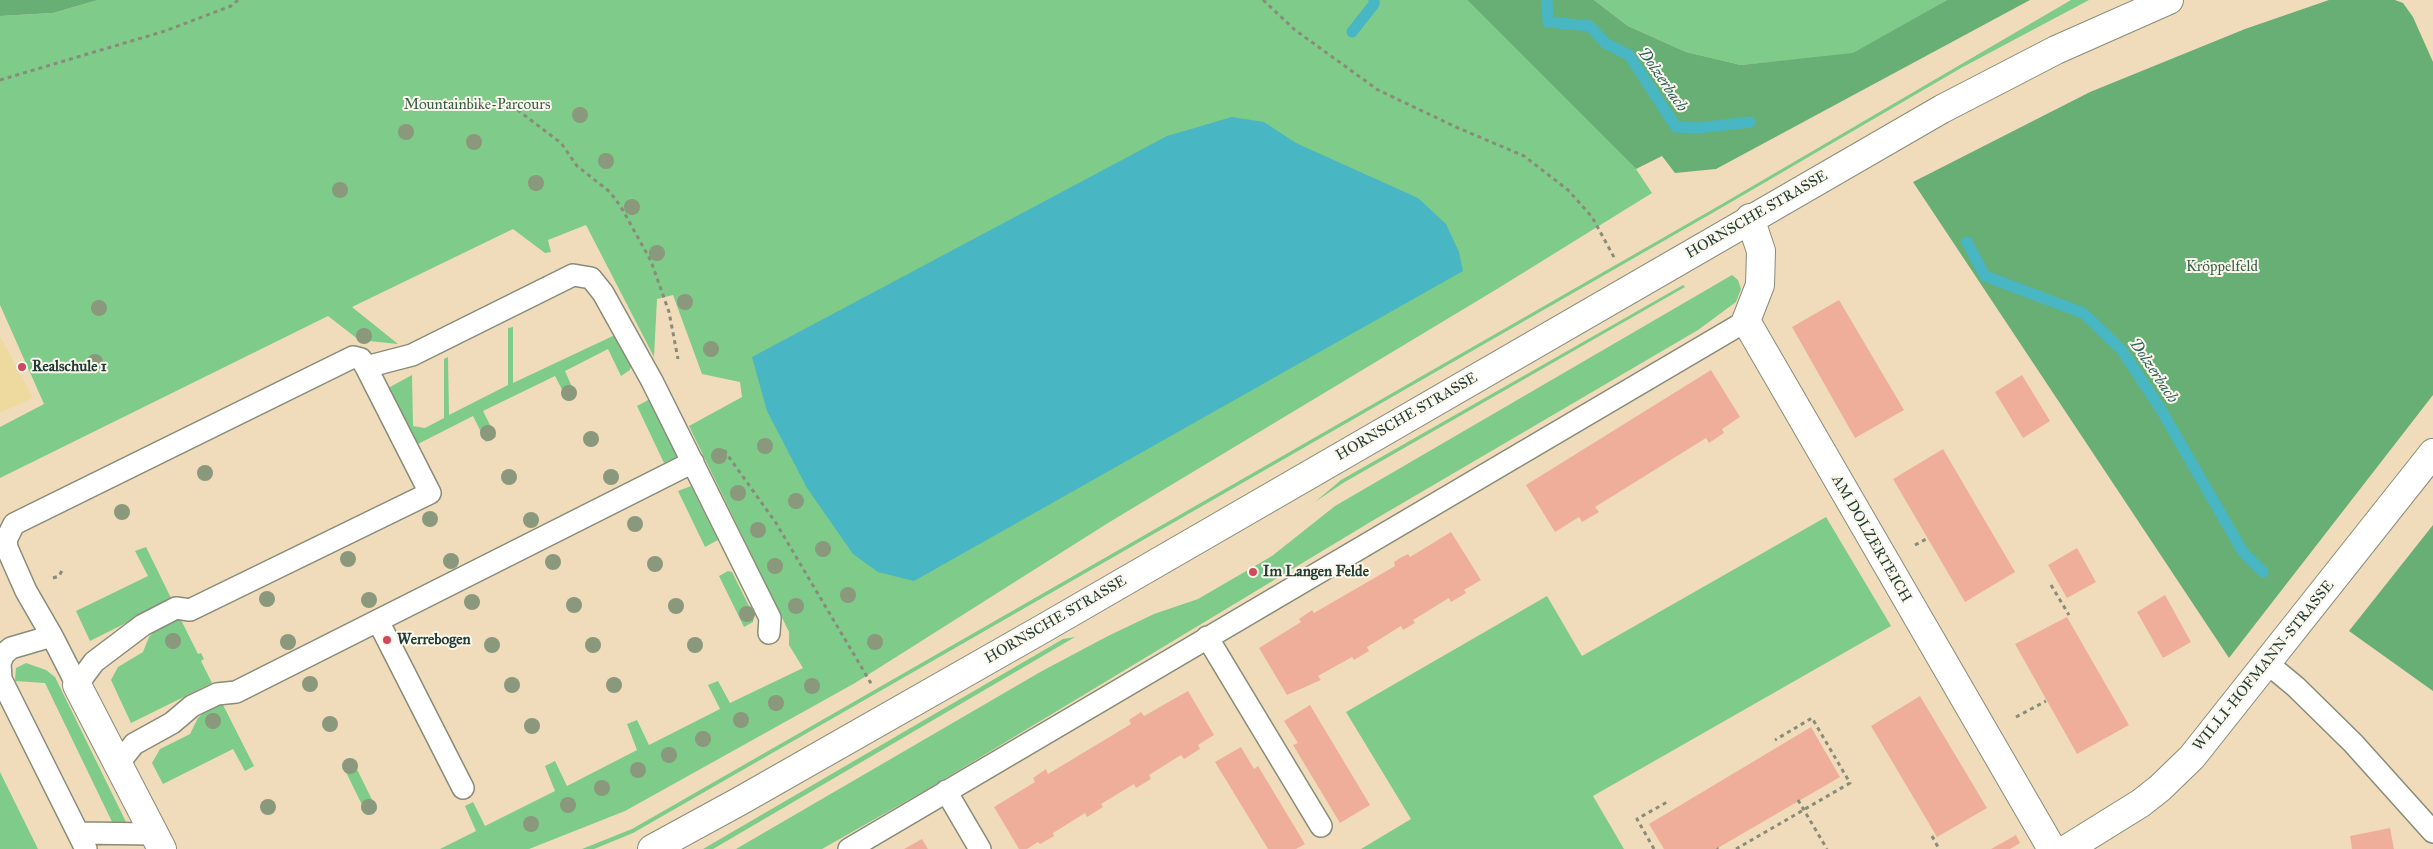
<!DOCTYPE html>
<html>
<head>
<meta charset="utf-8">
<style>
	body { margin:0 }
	canvas { display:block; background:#f0dcbb }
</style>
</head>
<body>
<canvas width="2433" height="849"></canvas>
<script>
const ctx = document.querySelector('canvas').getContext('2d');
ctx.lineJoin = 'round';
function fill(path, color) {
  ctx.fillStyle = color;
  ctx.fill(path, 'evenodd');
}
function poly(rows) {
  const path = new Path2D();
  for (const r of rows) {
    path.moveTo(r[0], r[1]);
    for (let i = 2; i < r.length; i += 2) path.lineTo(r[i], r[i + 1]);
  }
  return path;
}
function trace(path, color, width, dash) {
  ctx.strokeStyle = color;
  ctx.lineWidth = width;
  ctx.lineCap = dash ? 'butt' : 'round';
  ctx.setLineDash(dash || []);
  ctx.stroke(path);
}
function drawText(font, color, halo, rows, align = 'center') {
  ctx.font = font + ' "IM FELL Great Primer",serif';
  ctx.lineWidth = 4;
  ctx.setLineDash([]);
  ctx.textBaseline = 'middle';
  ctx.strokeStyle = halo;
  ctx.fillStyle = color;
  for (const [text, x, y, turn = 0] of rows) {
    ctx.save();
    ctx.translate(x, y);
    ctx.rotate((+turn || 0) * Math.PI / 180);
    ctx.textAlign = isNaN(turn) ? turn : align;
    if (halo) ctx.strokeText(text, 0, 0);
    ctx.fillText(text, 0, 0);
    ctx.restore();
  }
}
fill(poly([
	[98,0,1467,0,1636,169,1652,193,1497,289,1108,523,855,683,625,811,529,849,440,849,476,831,465,806,473,802,485,826,555,791,545,766,555,761,567,786,637,750,627,724,637,720,649,745,720,709,708,685,718,681,730,703,803,668,789,645,789,632,689,426,742,397,740,382,702,374,673,295,657,299,654,357,586,225,548,240,551,252,545,253,513,229,352,307,398,344,359,340,328,316,0,478,0,427,44,404,0,305,0,16,53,13],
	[1594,0,1947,0,1853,54,1741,65,1686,52,1628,26],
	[2071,0,2089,0,1961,68,1721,208,633,833,594,849,582,849,632,829,1722,204],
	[1732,275,1738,280,1741,289,1736,302,1698,330,1372,521,926,790,822,849,736,849,1042,671,1108,636,1154,614,1198,599,1272,556,1335,506],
	[1683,285,1685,287,1343,483,1315,502,1341,480],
	[513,327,513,383,615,335,631,366,630,370,621,376,608,349,565,371,576,396,568,401,555,376,483,411,496,437,486,442,473,416,416,445,388,390,390,387,412,375,413,426,425,428,444,418,444,359,448,357,449,415,508,385,508,328],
	[650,399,677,457,664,463,637,406],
	[691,486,718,540,705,547,678,491],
	[1826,517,1891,626,1593,796,1624,849,1361,849,1411,819,1346,712,1547,596,1582,656],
	[146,547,172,600,90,641,76,611,148,576,135,551],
	[728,571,732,572,754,616,753,622,744,627,719,576],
	[180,618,198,654,201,653,204,659,201,661,212,683,131,723,111,680,118,667,143,652,149,637,156,630],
	[1075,637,713,849,703,849,1063,639],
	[26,663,46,670,55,677,126,822,124,825,114,826,45,683,15,681,16,668],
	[221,701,254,766,245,771,233,749,163,784,152,763,160,749,190,734,198,718,206,710],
	[352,759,377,810,367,815,342,764],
	[0,772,38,849,0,849]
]), '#7fcb89');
fill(poly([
	[0,0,98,0,53,13,0,16],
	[1467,0,1594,0,1628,26,1686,52,1741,65,1853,53,1947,0,2030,0,1716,169,1675,173,1662,156,1636,169],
	[2329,0,2395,0,2403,3,2413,17,2433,62,2433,395,2229,658,1913,182,2090,92,2245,29],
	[2433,525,2433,691,2349,631]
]), '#67af75');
fill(poly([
	[0,336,33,398,0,413]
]), '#eeda9e');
fill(poly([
	[1232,117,1264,122,1296,143,1418,198,1446,224,1459,252,1463,271,914,581,878,572,853,554,807,488,767,411,752,357,1167,136]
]), '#49b6c4');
trace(poly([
	[1547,0,1548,22,1590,26,1605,43,1629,55,1676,127,1698,128,1750,122],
	[1352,32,1374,4,1374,0],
	[1967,242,1985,276,2083,313,2121,349,2160,408,2243,552,2263,572]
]), '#49b6c4', 11);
fill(poly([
	[1839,300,1904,410,1855,438,1792,327],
	[1711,370,1740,417,1722,429,1724,433,1709,443,1706,438,1595,507,1599,512,1582,522,1579,517,1555,532,1526,485],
	[2022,375,2050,421,2023,438,1995,392],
	[1943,449,2015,572,1965,602,1893,479],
	[1451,532,1481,580,1464,590,1466,593,1451,602,1449,598,1413,620,1415,623,1403,630,1401,626,1367,647,1369,651,1354,660,1352,657,1318,676,1321,680,1287,695,1259,648,1301,622,1299,619,1312,610,1314,613,1395,566,1394,562,1400,558,1408,554,1410,557],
	[2077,548,2096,582,2067,598,2048,565],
	[2165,595,2191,642,2163,658,2137,612],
	[2067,617,2129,725,2077,754,2015,644],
	[1188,691,1214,735,1198,745,1200,749,1184,759,1181,755,1149,775,1151,779,1136,788,1134,784,1101,804,1103,807,1087,817,1085,813,1053,833,1054,836,1040,844,1038,842,1027,849,1019,849,994,807,1035,782,1033,778,1046,769,1048,774,1131,724,1129,720,1141,712,1144,716],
	[1920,696,1987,808,1937,837,1871,726],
	[1310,705,1370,805,1340,823,1293,745,1298,743,1284,721],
	[1811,727,1840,777,1716,849,1664,849,1649,824],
	[1241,747,1254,769,1258,766,1305,844,1296,849,1268,849,1215,762],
	[2390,828,2394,849,2352,849,2350,836],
	[2016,835,2020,843,2010,849,1991,849],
	[922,839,928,849,904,849]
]), '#efae9a');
const lane = poly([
	[366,367,430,493,190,610,176,608,143,625,94,662,77,685,52,636,26,591,7,548,6,540,14,524,353,357,361,359,366,367,412,355,573,275,591,278,603,293,652,381,770,618,769,633],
	[378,621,463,788],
	[52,636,11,648,4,654,0,663,1,679,86,849],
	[1207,637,1321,826],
	[2267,663,2296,687,2353,743,2433,832],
	[118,764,134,744,172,723,192,706,217,694,236,692,693,462],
	[946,791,980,849],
	[78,833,155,834],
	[849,849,1746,321]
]);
const street = poly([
	[1750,218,1761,251,1760,285,1746,321,2052,849],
	[77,685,162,849],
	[2067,849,2141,803,2160,788,2192,757,2433,453]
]);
const secondary = poly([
	[652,849,740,801,1044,628,1942,109,2056,50,2169,0]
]);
trace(lane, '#888c78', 24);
trace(street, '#888c78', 30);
trace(secondary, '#888c78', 30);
trace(poly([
	[1263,0,1295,30,1378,90,1456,127,1524,156,1568,190,1592,217,1615,259],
	[0,80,165,31,231,6,238,0],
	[511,105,561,143,577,166,610,192,621,207,651,261,669,312,678,359],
	[724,450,776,523,872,685],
	[1915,545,1928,538],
	[53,578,59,576,63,569],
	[2051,585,2069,615],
	[2016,717,2046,701],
	[1798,800,1827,849],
	[1932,836,1939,849],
	[1717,848,1718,849],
	[1654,849,1637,819,1669,801],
	[1736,849,1850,783,1812,718,1775,740]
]), '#888c78', 3, [4, 4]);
trace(lane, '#fff', 21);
trace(street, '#fff', 28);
trace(secondary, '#fff', 28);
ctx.fillStyle = '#8a987c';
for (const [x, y] of [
	[580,115],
	[406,132],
	[474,142],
	[606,161],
	[536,183],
	[340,190],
	[632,207],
	[657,253],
	[685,302],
	[99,308],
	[364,336],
	[711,349],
	[95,362],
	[569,393],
	[488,433],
	[591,439],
	[765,446],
	[719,456],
	[205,473],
	[509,477],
	[611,477],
	[738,493],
	[796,501],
	[122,512],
	[430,519],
	[531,520],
	[635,524],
	[758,530],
	[823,549],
	[348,559],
	[451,561],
	[553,562],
	[655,564],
	[775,566],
	[848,595],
	[267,599],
	[369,600],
	[472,602],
	[574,605],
	[676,606],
	[796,606],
	[747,614],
	[173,641],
	[288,642],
	[875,642],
	[492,645],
	[593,645],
	[695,645],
	[310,684],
	[512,685],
	[614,685],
	[812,686],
	[776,703],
	[741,720],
	[213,721],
	[330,724],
	[532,726],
	[703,739],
	[669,755],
	[350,766],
	[638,770],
	[602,788],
	[568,805],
	[268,807],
	[369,807],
	[531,824]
]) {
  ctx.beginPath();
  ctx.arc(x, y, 8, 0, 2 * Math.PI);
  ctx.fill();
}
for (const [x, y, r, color] of [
	[22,367,5,"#d1495b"],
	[1253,572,5,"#d1495b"],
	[387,640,5,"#d1495b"]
]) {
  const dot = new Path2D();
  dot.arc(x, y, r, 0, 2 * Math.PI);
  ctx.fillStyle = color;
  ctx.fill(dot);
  trace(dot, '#fbf7ec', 2);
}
drawText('15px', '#376049', '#fbf7ec', [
	["Mountainbike-Parcours",477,105],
	["Kröppelfeld",2222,267]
]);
drawText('15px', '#1f3d34', '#fbf7ec', [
	["HORNSCHE STRASSE",1757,215,-30],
	["HORNSCHE STRASSE",1407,417,-30],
	["AM DOLZERTEICH",1871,539,60],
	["HORNSCHE STRASSE",1056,620,-30],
	["WILLI-HOFMANN-STRASSE",2264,666,-51]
]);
drawText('bold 15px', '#1f3d34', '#fbf7ec', [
	["Realschule 1",32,367],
	["Im Langen Felde",1263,572],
	["Werrebogen",397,640]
], 'left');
drawText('italic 16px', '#2c615f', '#fbf7ec', [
	["Dolzerbach",1662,80,55],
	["Dolzerbach",2153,371,56]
]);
</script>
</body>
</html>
